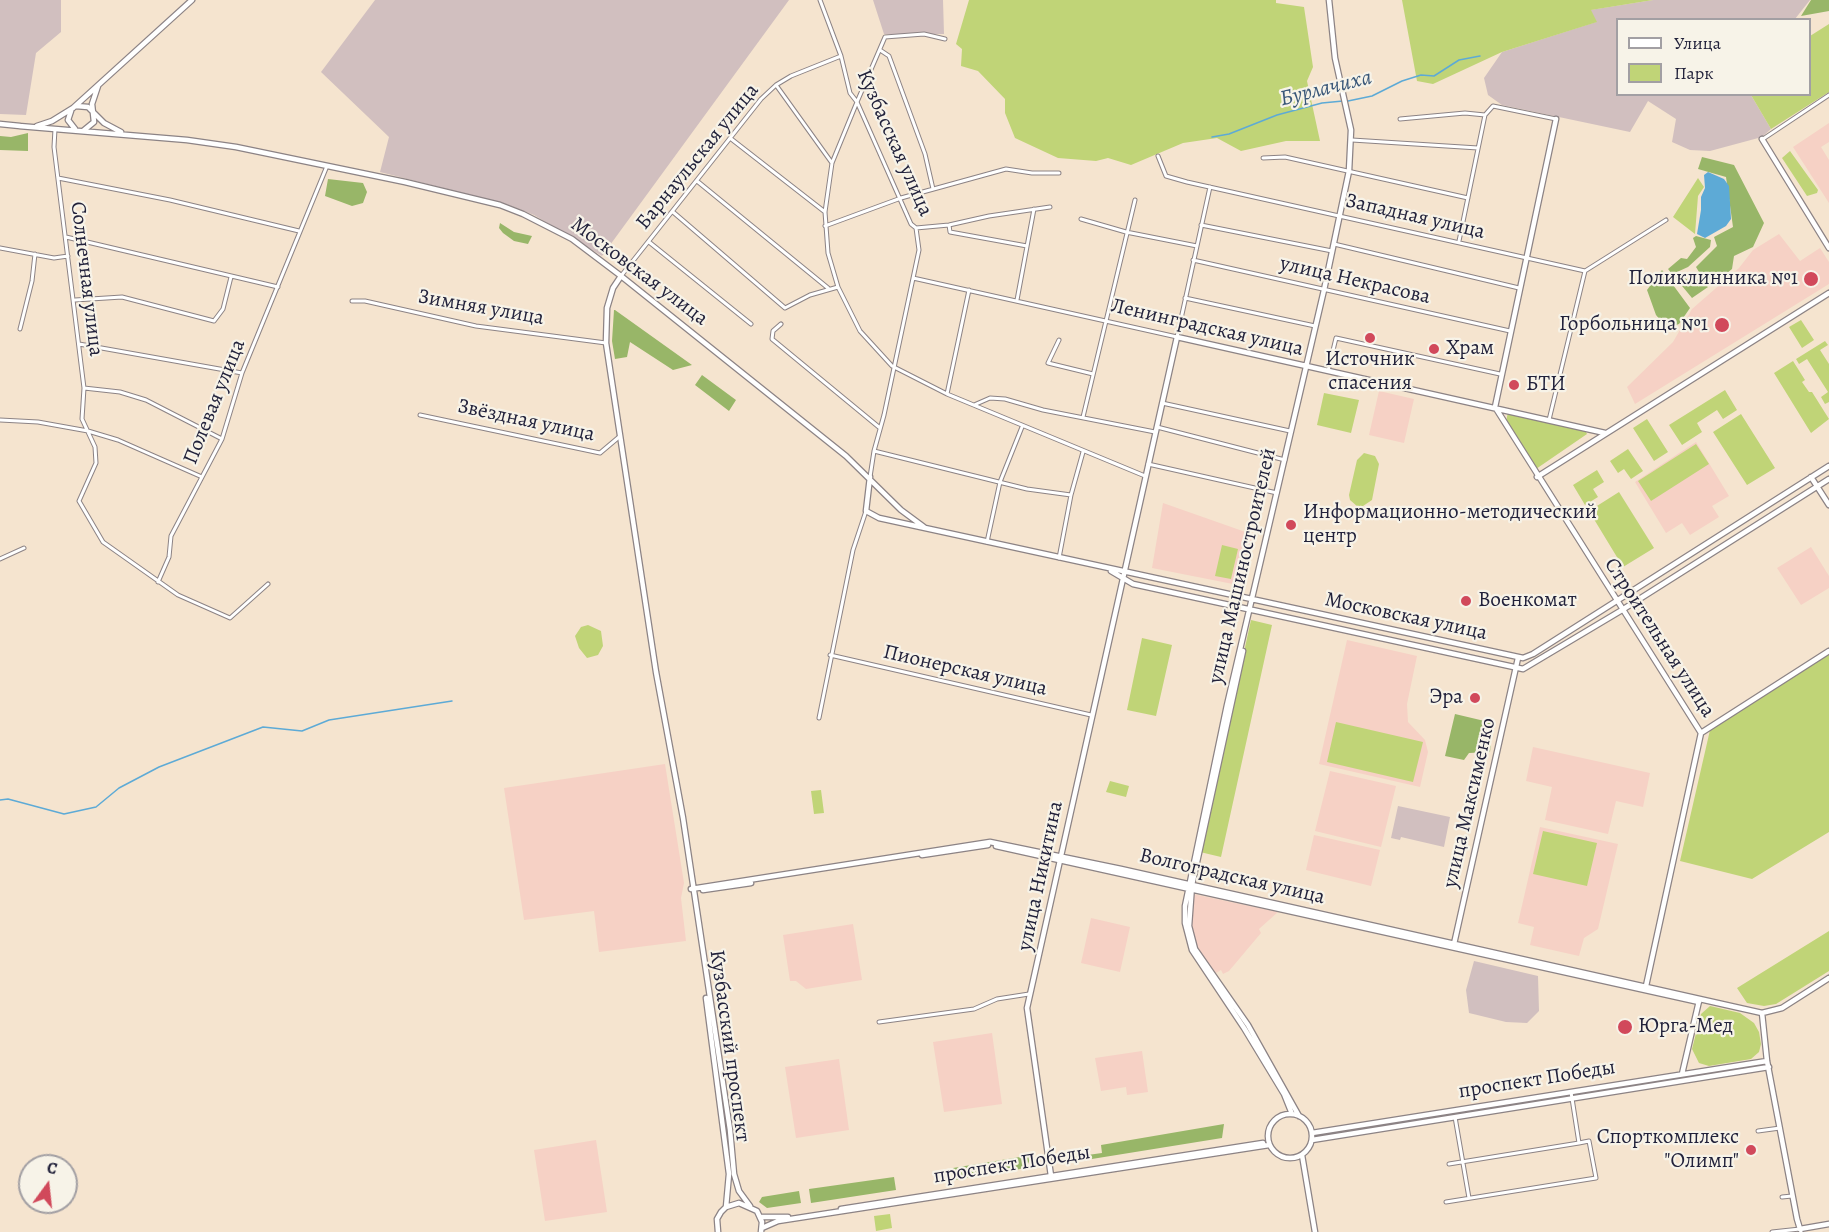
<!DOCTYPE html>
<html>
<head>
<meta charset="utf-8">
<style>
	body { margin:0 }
	#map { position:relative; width:1829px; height:1232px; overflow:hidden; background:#f5e4cf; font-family:Alegreya,serif }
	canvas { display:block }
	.legend { position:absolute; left:1616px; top:18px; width:195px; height:78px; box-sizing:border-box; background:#f7f3e8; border:2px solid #a29fa3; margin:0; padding:8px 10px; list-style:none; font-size:18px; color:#22223b }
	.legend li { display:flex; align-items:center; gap:12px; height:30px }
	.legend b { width:30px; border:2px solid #a29fa3 }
	.north { position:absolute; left:18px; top:1154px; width:60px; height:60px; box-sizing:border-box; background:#f7f3e8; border:2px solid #a29fa3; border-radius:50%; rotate:15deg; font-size:16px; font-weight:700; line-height:24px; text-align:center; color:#22223b }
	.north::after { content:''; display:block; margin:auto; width:21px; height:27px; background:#d1495b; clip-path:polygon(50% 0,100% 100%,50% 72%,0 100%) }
</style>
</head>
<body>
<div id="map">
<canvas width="1829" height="1232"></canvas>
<ul class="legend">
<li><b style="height:8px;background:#fff"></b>Улица</li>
<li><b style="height:16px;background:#c0d477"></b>Парк</li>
</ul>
<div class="north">С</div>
</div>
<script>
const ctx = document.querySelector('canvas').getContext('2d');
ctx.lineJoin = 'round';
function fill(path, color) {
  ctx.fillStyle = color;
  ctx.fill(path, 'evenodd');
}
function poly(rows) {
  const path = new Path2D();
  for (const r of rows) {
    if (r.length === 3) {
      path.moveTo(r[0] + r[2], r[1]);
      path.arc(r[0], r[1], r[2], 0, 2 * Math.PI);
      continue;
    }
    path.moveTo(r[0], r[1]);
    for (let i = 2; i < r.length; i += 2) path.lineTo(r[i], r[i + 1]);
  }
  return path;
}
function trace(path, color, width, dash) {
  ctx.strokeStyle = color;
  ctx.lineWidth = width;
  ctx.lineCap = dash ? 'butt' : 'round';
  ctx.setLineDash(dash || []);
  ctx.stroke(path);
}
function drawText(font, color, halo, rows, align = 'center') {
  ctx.font = font + ' Alegreya,serif';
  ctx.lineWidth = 4.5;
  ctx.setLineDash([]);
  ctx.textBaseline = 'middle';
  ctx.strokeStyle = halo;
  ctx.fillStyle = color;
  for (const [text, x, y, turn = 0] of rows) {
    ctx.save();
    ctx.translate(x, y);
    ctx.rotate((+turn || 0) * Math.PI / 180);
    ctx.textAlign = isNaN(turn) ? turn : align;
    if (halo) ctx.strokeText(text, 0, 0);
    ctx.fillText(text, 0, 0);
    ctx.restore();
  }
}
fill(poly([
	[1829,123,1829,142,1821,147,1829,160,1829,203,1793,147],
	[1779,234,1800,261,1820,248,1829,262,1829,284,1635,404,1627,387,1673,342,1692,309,1739,268,1753,250],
	[1379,391,1414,399,1404,443,1369,435],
	[1696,442,1729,496,1712,506,1719,517,1690,535,1682,523,1666,533,1635,482],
	[1163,503,1254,535,1243,586,1152,568],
	[1811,547,1829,576,1829,588,1801,605,1777,568],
	[1347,640,1417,656,1407,704,1408,722,1425,740,1428,752,1420,787,1319,764],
	[1533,747,1650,773,1643,807,1616,801,1608,834,1545,820,1552,787,1526,781],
	[665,764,684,883,681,898,686,941,599,952,594,911,524,920,504,788],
	[1330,771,1396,786,1381,847,1315,831],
	[1540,827,1618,844,1598,929,1584,938,1579,956,1530,945,1534,927,1518,923],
	[1314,835,1380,850,1371,886,1306,870],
	[1193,894,1278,912,1259,929,1261,933,1229,971,1223,974,1221,970,1216,973,1201,956,1193,939,1190,923],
	[1091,918,1130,927,1120,972,1081,963],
	[853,924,862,980,806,989,796,981,790,981,783,935],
	[992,1033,1002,1104,944,1112,933,1042],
	[1142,1051,1148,1092,1127,1095,1126,1087,1101,1091,1095,1058],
	[839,1059,849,1130,796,1138,785,1067],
	[596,1140,607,1212,545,1221,534,1150]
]), '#f6d1c5');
fill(poly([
	[0,0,61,0,61,32,36,53,26,115,0,114],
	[375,0,789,0,602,256,534,215,506,204,380,172,389,137,321,72],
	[873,0,943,0,944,34,884,34],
	[1653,0,1810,0,1795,19,1618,20,1618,94,1751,95,1771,129,1762,137,1710,151,1690,150,1672,142,1676,119,1648,101,1630,132,1502,105,1488,95,1484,78,1502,52,1596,22,1590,10],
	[1398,806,1450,817,1444,847,1401,837,1400,840,1391,838],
	[1474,961,1538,976,1539,1011,1527,1023,1506,1022,1469,1013,1466,990]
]), '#d1bfbf');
fill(poly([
	[969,0,1276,0,1276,3,1304,7,1313,67,1307,81,1320,141,1286,141,1241,151,1217,138,1183,143,1131,165,1108,158,1096,161,1058,158,1015,138,1005,113,1005,99,978,71,961,66,962,49,956,44],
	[1402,0,1653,0,1591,10,1597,22,1502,52,1433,84,1417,81],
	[1829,24,1829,92,1771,129,1751,95,1810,94,1810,36],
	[1790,151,1818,190,1817,193,1807,196,1782,158],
	[1698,178,1704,187,1698,196,1695,234,1673,217],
	[1801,320,1814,340,1802,348,1789,327],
	[1825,341,1828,345,1820,350,1829,364,1829,402,1825,404,1821,397,1828,392,1807,359,1799,364,1796,359],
	[1793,361,1805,380,1802,382,1809,392,1812,392,1829,419,1811,433,1774,373],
	[1725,390,1737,410,1723,419,1717,410,1697,423,1702,432,1682,445,1669,425],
	[1324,393,1359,400,1351,433,1317,425],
	[1508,412,1585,430,1587,434,1536,469,1506,422],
	[1741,414,1775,468,1747,485,1713,432],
	[1647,419,1668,452,1654,461,1633,428],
	[1696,444,1709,464,1651,501,1638,481],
	[1628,449,1643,471,1631,479,1624,469,1618,473,1610,461],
	[1364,453,1375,456,1379,464,1372,500,1363,506,1358,507,1350,500,1349,495,1357,460],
	[1597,470,1604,482,1593,489,1598,497,1585,505,1573,485],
	[1619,492,1654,548,1623,567,1589,511],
	[1222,545,1238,549,1231,579,1215,576],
	[1251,620,1272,625,1221,857,1200,852],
	[588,625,601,631,603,646,598,655,587,658,579,648,575,636,581,627],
	[1142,638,1172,645,1156,716,1127,710],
	[1829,654,1829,832,1752,879,1680,861,1710,730],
	[1336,722,1423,742,1413,782,1327,762],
	[1110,781,1129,786,1126,797,1106,792],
	[821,790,824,813,814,814,811,791],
	[1543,831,1597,843,1587,886,1533,874],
	[1829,931,1829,971,1776,1004,1764,1006,1747,1003,1737,988],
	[1710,1006,1740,1013,1754,1023,1759,1032,1761,1044,1759,1052,1751,1059,1709,1066,1699,1063,1692,1049,1701,1014],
	[890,1214,892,1228,876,1231,874,1216]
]), '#c0d477');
fill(poly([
	[1811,0,1829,0,1829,11,1801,16],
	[28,133,28,151,0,150,0,136,11,137],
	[1702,157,1734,165,1764,223,1753,247,1734,256,1732,269,1716,282,1702,277,1696,267,1717,246,1714,237,1733,227,1726,177,1698,169],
	[328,179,363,183,367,192,363,203,352,206,325,196],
	[500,223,514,232,532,236,528,244,514,241,503,233,499,228],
	[1696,236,1711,240,1710,247,1688,267,1677,272,1689,281,1699,279,1708,287,1692,298,1668,269,1681,258,1687,259,1696,247,1693,238],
	[1662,270,1690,308,1679,324,1667,328,1656,315,1647,290],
	[614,310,615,310,692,365,673,370,630,342,627,357,615,359,612,341],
	[702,375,736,400,729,411,695,385],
	[1455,714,1493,723,1490,752,1469,753,1464,760,1445,756],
	[1224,1124,1222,1138,1067,1163,1066,1158,1102,1153,1101,1145],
	[1032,1155,1026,1168,955,1180,953,1168],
	[894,1177,896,1190,811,1203,809,1189],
	[799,1191,801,1203,767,1208,759,1202,762,1197]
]), '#98b668');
fill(poly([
	[1708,172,1724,179,1729,186,1731,219,1726,226,1705,238,1697,234,1701,210,1701,197,1705,188,1704,175]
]), '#5daad6');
trace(poly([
	[1348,101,1372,96,1402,81,1421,75,1434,76,1459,60,1480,56],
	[1212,137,1229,134,1277,115,1322,103,1343,101],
	[0,800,8,799,64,814,96,807,119,788,159,767,263,727,302,731,329,720,452,701]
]), '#5daad6', 1.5);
const street = poly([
	[820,0,841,56,850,93,857,102,911,224,916,228,919,250,884,415,874,451,870,477],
	[945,39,924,34,885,37,857,102,832,163,825,212,828,253,838,287,860,331,892,366,947,394,1145,476],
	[880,50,889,56,925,154,933,189],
	[776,85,832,163],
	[1400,119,1465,113,1485,115],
	[55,129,54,147,84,388,82,419,95,447,96,463,79,501,103,542,178,595,230,618,268,584],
	[730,138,825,212],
	[1763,139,1829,95],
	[1352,140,1478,148],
	[1158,156,1166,176,1187,182,1585,271,1666,220],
	[1263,158,1285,157,1468,198],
	[58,178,170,200,299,231],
	[697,181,828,288],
	[673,212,785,308,810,295,838,287],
	[1081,219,1126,232,1197,246],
	[949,225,950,232,1027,246],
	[1201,225,1332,251],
	[825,226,901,198,1006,169,1032,173,1059,173],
	[916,228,949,225,989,216,1050,207],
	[66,237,278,287],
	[1459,241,1485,115,1493,106,1556,119],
	[649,242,751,324],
	[1334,244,1519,288],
	[0,248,54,258,68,256],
	[1193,260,1510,331],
	[621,276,761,99,776,85,791,76,841,56],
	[913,278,1177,337,1210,187],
	[1185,298,1315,326],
	[75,300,122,297,214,321,223,309,231,277],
	[1017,300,1034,209],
	[352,301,365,301,476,326,606,343],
	[781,324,773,331,772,339,880,428],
	[20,329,32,281,35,254],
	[1059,340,1048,363,1093,374],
	[79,344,242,373],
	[1328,371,1336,338,1500,374],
	[84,388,120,392,146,400,222,439],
	[947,394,969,290],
	[1162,403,1290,431],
	[974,405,990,398,1005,399,1043,410,1155,432],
	[420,415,600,453,619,437],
	[1083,417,1135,200],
	[0,420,38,422,88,431,118,440,202,477],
	[1549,420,1585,271],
	[1157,427,1285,460],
	[874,451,1027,489,1071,495],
	[1148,464,1277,493],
	[987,542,1000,482,1022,427],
	[1059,558,1071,495,1083,452],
	[0,559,24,548],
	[158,582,169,557,171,536,222,439,242,373,327,166],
	[830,655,1091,715],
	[819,718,853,550,866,511],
	[879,1022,974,1009,997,999,1029,994],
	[1455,1117,1469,1198],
	[1758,1131,1780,1128],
	[1449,1164,1579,1143],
	[1782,1197,1792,1196],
	[1446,1202,1596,1178,1589,1141,1579,1143,1571,1092],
	[1772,1232,1800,1229,1801,1232]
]);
const secondary = poly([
	[76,106,88,107,104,123,121,132],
	[71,111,68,120,75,129],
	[1556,119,1495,407,1701,733,1646,986],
	[0,124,20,126],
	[19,126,187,140,236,147,405,182,500,205,523,214,572,239,621,276,846,456,901,510,924,527],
	[37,126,52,121,73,108,192,0],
	[83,131,94,122,92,104,98,86],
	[1762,139,1829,248],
	[621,276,613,288,607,308,606,343,656,672,683,818,730,1130,734,1174,739,1191,750,1206],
	[870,477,866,511,879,518,1523,658,1533,654,1829,466],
	[1537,477,1829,293],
	[1811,477,1829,505],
	[1111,571,1133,584,1523,669,1622,610,1829,479],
	[1243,651,1192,885,1189,926,1195,949,1248,1025,1299,1116],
	[1701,733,1829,651],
	[996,846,1699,1002],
	[922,855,988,845],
	[691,889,990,842,1121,869,1762,1013,1782,1008,1829,978],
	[703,890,751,883],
	[1454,944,1518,658],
	[706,998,729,1174,726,1207],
	[1762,1013,1767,1061,1797,1219,1800,1229,1829,1224],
	[1682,1074,1699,1001],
	[1290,1136,22],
	[1292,1114,1284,1094,1244,1028,1192,950,1185,923,1185,906,1227,705,1324,290,1349,171,1351,130,1335,58,1329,0],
	[1312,1133,1767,1061],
	[1312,1140,1769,1067],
	[1302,1155,1315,1232],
	[1051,1176,1027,1008,1177,337,1605,433],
	[841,1209,1263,1143],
	[761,1217,788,1217],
	[762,1228,778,1221,1269,1145],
	[718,1232,717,1219,721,1212,726,1207,739,1203,757,1211,762,1222,761,1232]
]);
trace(street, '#8c8385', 5);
trace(secondary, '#8c8385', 7);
trace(street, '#fff', 3);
trace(secondary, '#fff', 4.5);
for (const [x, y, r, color] of [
	[1811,279,8,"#d1495b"],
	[1722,325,8,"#d1495b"],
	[1370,338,6,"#d1495b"],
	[1434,349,6,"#d1495b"],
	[1514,385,6,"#d1495b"],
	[1291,525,6,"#d1495b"],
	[1466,601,6,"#d1495b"],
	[1475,698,6,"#d1495b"],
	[1625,1027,8,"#d1495b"],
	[1751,1150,6,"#d1495b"]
]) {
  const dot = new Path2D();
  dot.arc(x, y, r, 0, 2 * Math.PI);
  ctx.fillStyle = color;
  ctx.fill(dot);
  trace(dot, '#f7f3e8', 2);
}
drawText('21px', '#22223b', '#f7f3e8', [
	["Кузбасская улица",894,143,66],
	["Барнаульская улица",698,157,-51],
	["Западная улица",1415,217,13],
	["Московская улица",639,272,37],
	["Солнечная улица",86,279,83],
	["улица Некрасова",1355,281,13],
	["Зимняя улица",481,308,10],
	["Ленинградская улица",1207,328,13],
	["Полевая улица",215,402,-68],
	["Звёздная улица",526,421,12],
	["улица Машиностроителей",1243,566,-77],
	["Московская улица",1406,617,12],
	["Строительная улица",1659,638,57],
	["Пионерская улица",965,671,13],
	["улица Максименко",1470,803,-77],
	["улица Никитина",1041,876,-78],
	["Волгоградская улица",1232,877,13],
	["Кузбасский проспект",729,1046,82],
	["проспект Победы",1537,1080,-9],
	["проспект Победы",1012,1165,-9]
]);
drawText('21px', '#22223b', '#f7f3e8', [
	["Поликлинника №1",1798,279,"right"],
	["Горбольница №1",1708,325,"right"],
	["Храм",1446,349],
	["Источник",1370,360,"center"],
	["спасения",1370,384,"center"],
	["БТИ",1526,385],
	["Информационно-методический",1303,513],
	["центр",1303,537],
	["Военкомат",1478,601],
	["Эра",1463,698,"right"],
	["Юрга-Мед",1638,1027],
	["Спорткомплекс",1739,1138,"right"],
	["\"Олимп\"",1739,1162,"right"]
], 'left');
drawText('italic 22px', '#3a5879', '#f7f3e8', [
	["Бурлачиха",1326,89,-14]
]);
</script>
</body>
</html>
